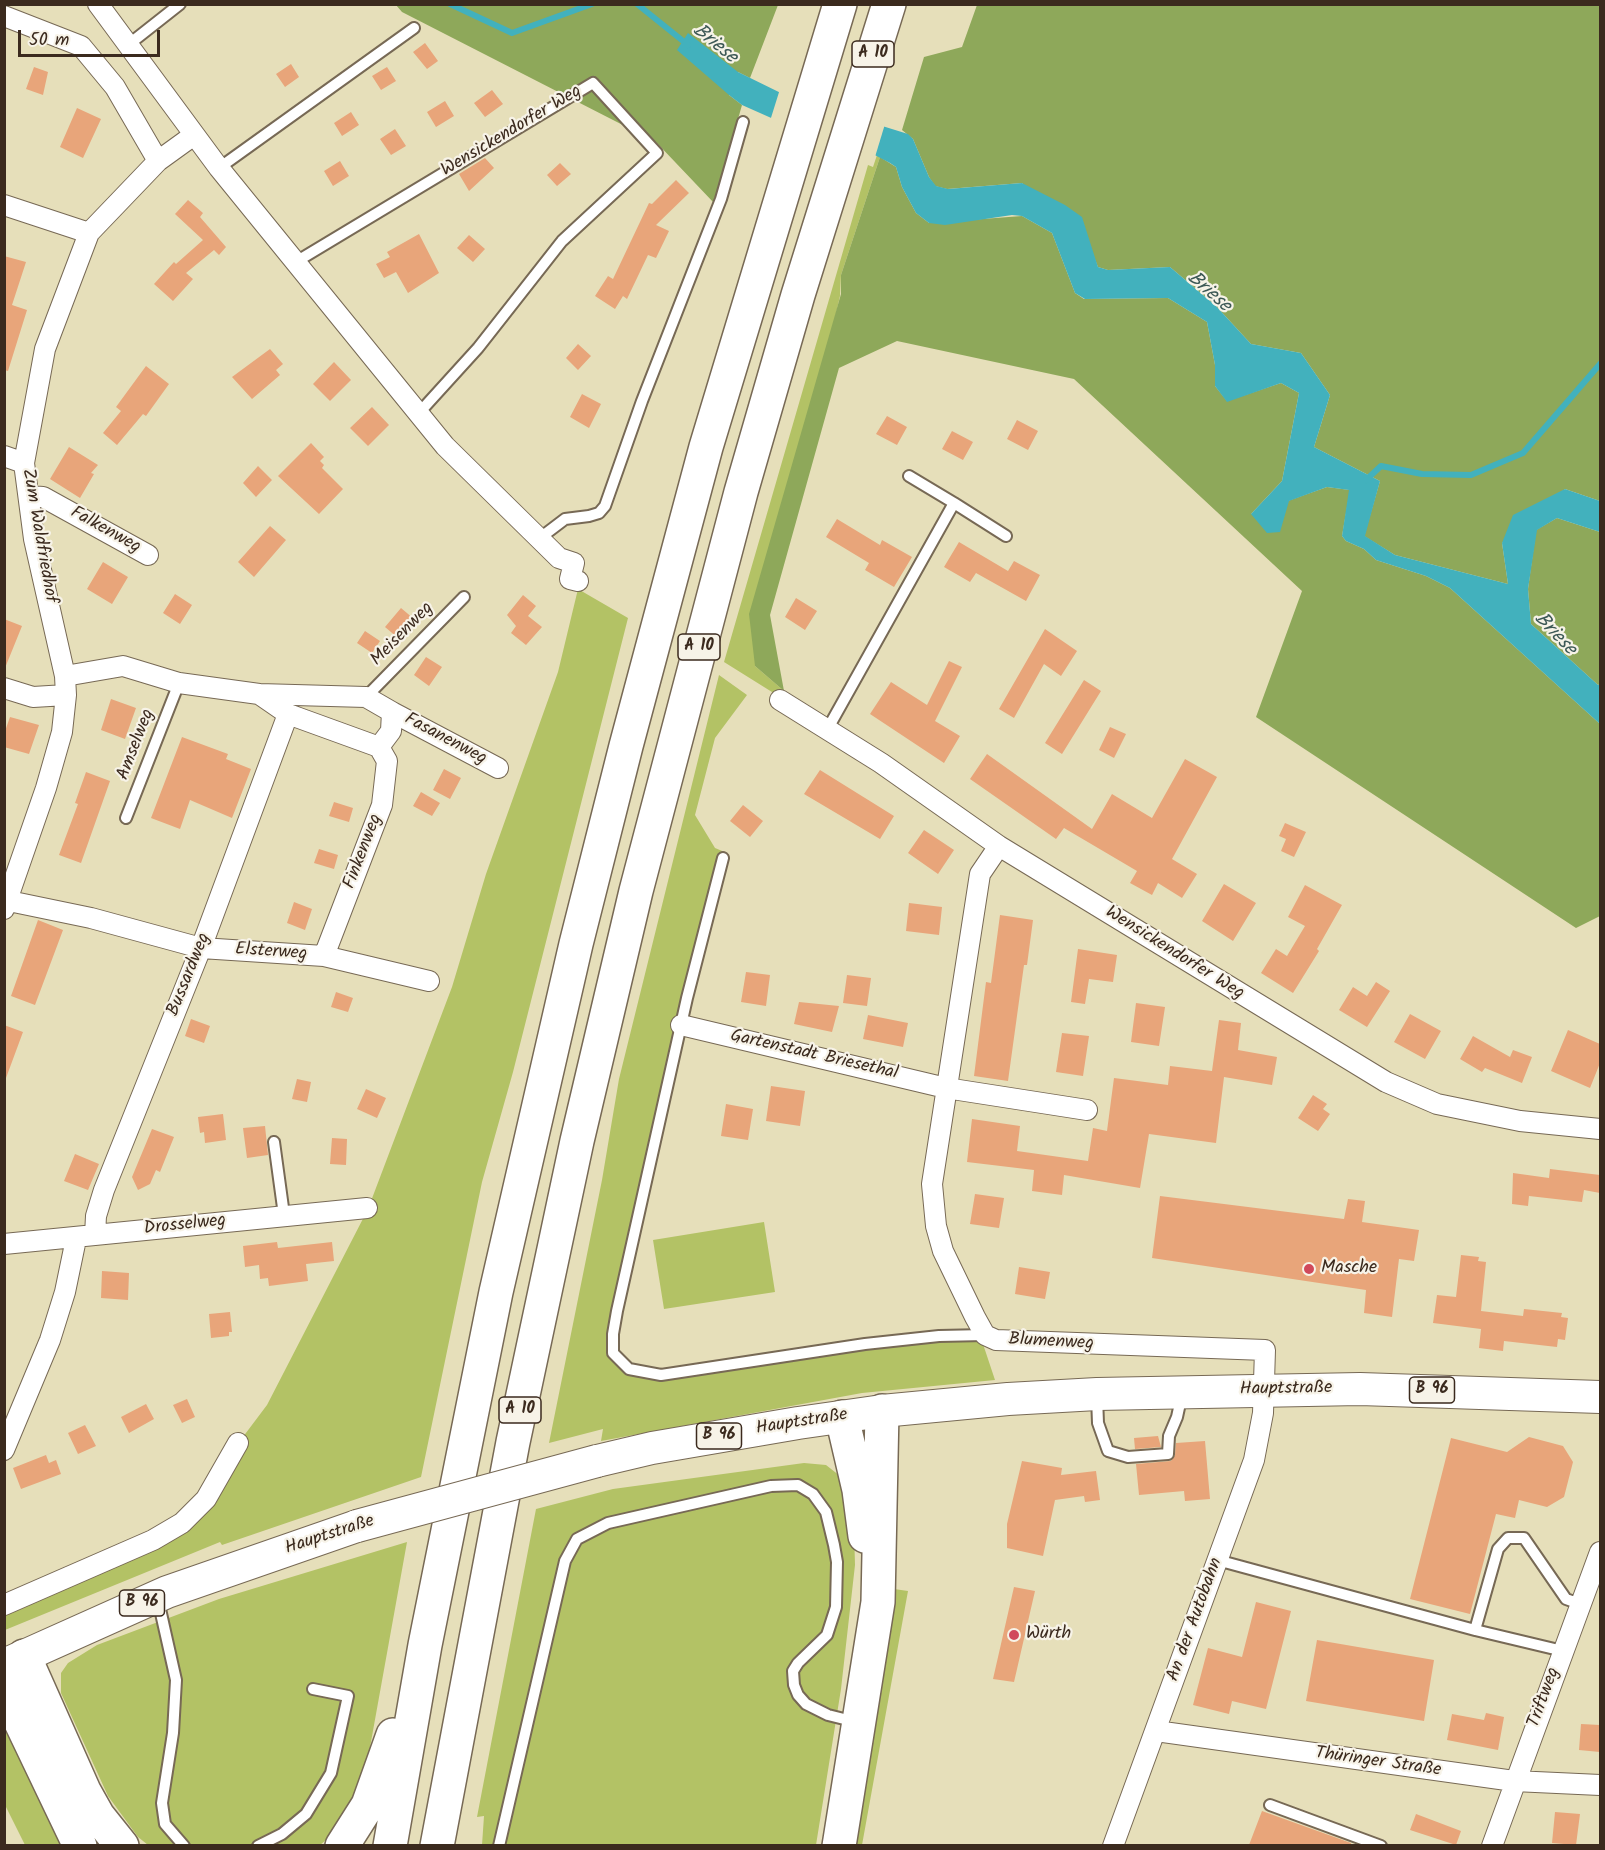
<!DOCTYPE html>
<html>
<head>
<meta charset="utf-8">
<style>
	body { margin:0 }
	#map { position:relative; width:1605px; height:1850px; overflow:hidden; background:#e6dfba; font-family:Kalam,sans-serif }
	canvas { display:block }
	.frame { position:absolute; inset:0; border:6px solid #3b2a1e; pointer-events:none }
	.scale { position:absolute; left:18px; top:30px; width:142px; height:27px; box-sizing:border-box; border:3px solid #3b2a1e; border-top:0; padding-left:8px; font-size:18px; line-height:21px; white-space:nowrap; color:#3b2a1e; -webkit-text-stroke:4px #f7f3e8; paint-order:stroke }
</style>
</head>
<body>
<div id="map">
<canvas width="1605" height="1850"></canvas>
<div class="frame"></div>
<div class="scale">50 m</div>
</div>
<script>
const ctx = document.querySelector('canvas').getContext('2d');
ctx.lineJoin = 'round';
function fill(path, color) {
  ctx.fillStyle = color;
  ctx.fill(path, 'evenodd');
}
function poly(rows) {
  const path = new Path2D();
  for (const r of rows) {
    path.moveTo(r[0], r[1]);
    for (let i = 2; i < r.length; i += 2) path.lineTo(r[i], r[i + 1]);
  }
  return path;
}
function trace(path, color, width, dash) {
  ctx.strokeStyle = color;
  ctx.lineWidth = width;
  ctx.lineCap = dash ? 'butt' : 'round';
  ctx.setLineDash(dash || []);
  ctx.stroke(path);
}
function drawText(font, color, halo, rows, align = 'center') {
  ctx.font = font + ' Kalam,sans-serif';
  ctx.lineWidth = 4.5;
  ctx.setLineDash([]);
  ctx.textBaseline = 'middle';
  ctx.strokeStyle = halo;
  ctx.fillStyle = color;
  for (const [text, x, y, turn = 0] of rows) {
    ctx.save();
    ctx.translate(x, y);
    ctx.rotate((+turn || 0) * Math.PI / 180);
    ctx.textAlign = isNaN(turn) ? turn : align;
    if (halo) ctx.strokeText(text, 0, 0);
    ctx.fillText(text, 0, 0);
    ctx.restore();
  }
}
fill(poly([
	[877,155,880,157,841,275,840,296,755,666,784,691,780,697,724,662,868,165,873,167],
	[578,589,628,618,513,1072,482,1182,421,1477,222,1545,220,1542,5,1630,5,1608,170,1534,267,1405,368,1209,452,987,486,874,558,672],
	[719,675,747,695,715,738,695,815,715,848,727,853,689,996,616,1342,617,1350,631,1365,657,1370,979,1332,995,1380,862,1393,601,1441,603,1429,549,1443,602,1180,619,1079],
	[764,1222,775,1292,664,1309,653,1240],
	[804,1463,826,1465,840,1476,854,1529,855,1565,841,1689,816,1845,482,1845,484,1816,477,1817,536,1509,613,1489],
	[407,1542,367,1764,359,1791,332,1835,320,1845,148,1845,138,1837,108,1796,61,1693,61,1673,68,1663,97,1645,219,1599],
	[894,1589,908,1591,862,1845,847,1846],
	[4,1729,9,1735,66,1845,25,1845,5,1805]
]), '#b3c265');
fill(poly([
	[396,5,778,5,750,78,738,72,729,95,742,105,714,203,656,142,402,12],
	[977,5,1600,5,1600,501,1565,489,1502,543,1508,584,1395,555,1364,536,1380,481,1314,447,1330,395,1301,353,1251,344,1216,306,1170,267,1108,270,1098,267,1092,252,1022,183,947,189,935,186,929,177,913,139,902,130,924,57,962,47],
	[880,157,896,167,902,187,916,213,929,223,1022,216,1052,233,1075,293,1084,299,1168,298,1207,322,1215,365,1215,386,1227,401,1281,383,1299,393,1282,481,1251,514,1327,487,1350,490,1342,536,1346,541,1364,549,1376,560,1426,576,1450,588,1600,724,1600,916,1576,928,1256,717,1302,591,1074,379,897,341,839,368,770,615,784,691,755,666,749,614,841,294,841,275],
	[1557,518,1600,532,1600,684,1598,685,1531,624,1528,589,1536,530]
]), '#8ea85a');
fill(poly([
	[688,33,738,72,789,97,908,134,913,139,929,177,936,186,948,189,1022,183,1065,205,1082,217,1098,267,1108,270,1170,267,1216,306,1251,344,1301,353,1330,395,1314,447,1380,481,1365,536,1395,555,1508,584,1502,543,1513,515,1565,489,1600,501,1600,532,1557,518,1537,530,1528,589,1531,624,1598,685,1600,684,1600,724,1450,588,1426,576,1376,560,1364,549,1346,541,1342,536,1349,490,1327,487,1289,501,1280,532,1267,533,1251,514,1282,481,1299,393,1281,383,1227,402,1215,386,1215,365,1207,322,1168,298,1085,299,1075,293,1052,233,1022,216,1012,215,945,225,929,223,916,213,902,187,896,167,890,163,867,151,778,121,742,105,729,95,677,50]
]), '#42b1bd');
fill(poly([
	[780,89,885,124,875,157,770,121]
]), '#e6dfba');
trace(poly([
	[450,4,512,33,592,4],
	[637,4,688,45],
	[1366,480,1381,466,1422,474,1471,475,1523,453,1600,364]
]), '#42b1bd', 6);
fill(poly([
	[425,43,438,61,427,69,413,52],
	[291,64,299,77,285,87,276,74],
	[34,67,48,72,43,95,26,89],
	[387,67,396,81,381,90,372,76],
	[492,90,503,104,485,117,474,103],
	[445,101,454,116,436,127,427,112],
	[77,108,101,119,83,158,60,147],
	[351,112,359,125,342,136,334,123],
	[395,129,406,146,391,155,380,139],
	[485,158,494,168,469,191,459,174],
	[340,161,349,176,333,186,324,171],
	[560,163,571,174,557,186,547,175],
	[676,180,689,193,656,225,669,231,656,258,648,255,627,299,623,296,615,309,595,296,608,276,613,279,649,203,652,204],
	[188,200,203,213,200,217,226,247,219,255,214,250,186,273,193,279,173,301,154,284,174,262,176,264,203,240,175,214],
	[419,234,439,273,408,293,396,272,384,278,376,264,390,257,387,252],
	[469,235,485,249,473,262,457,248],
	[4,256,26,262,12,305,27,310,8,371,4,370],
	[578,344,591,356,578,370,566,358],
	[270,349,283,364,276,370,280,375,252,399,232,377],
	[334,362,351,380,330,401,313,384],
	[146,366,169,384,146,416,143,414,117,445,103,433,121,411,116,407],
	[582,394,601,404,589,428,570,417],
	[372,407,389,425,368,446,350,428],
	[887,416,907,427,897,445,876,434],
	[1017,420,1038,431,1028,450,1007,439],
	[952,431,973,442,963,460,942,449],
	[311,443,324,457,320,461,324,465,322,468,343,489,319,514,278,476],
	[69,447,98,465,91,473,94,474,80,498,50,479],
	[258,466,272,480,256,497,243,483],
	[837,519,880,545,882,540,912,557,894,587,865,570,869,563,826,537],
	[270,526,286,540,254,577,238,562],
	[959,542,1008,571,1014,561,1040,575,1026,601,976,573,970,582,944,567],
	[103,562,128,577,112,604,87,589],
	[175,594,192,605,180,624,163,613],
	[523,595,536,606,528,616,542,627,526,645,511,633,516,626,507,615],
	[796,598,817,611,805,630,785,617],
	[401,608,414,619,398,638,385,627],
	[4,619,22,626,5,668,4,668],
	[1045,629,1077,651,1061,676,1044,664,1014,718,999,709],
	[365,631,380,641,372,653,357,643],
	[426,657,442,667,429,686,414,675],
	[949,661,962,667,935,721,960,736,944,763,870,714,891,682,927,705],
	[1084,680,1101,691,1062,754,1045,743],
	[111,699,136,708,125,739,101,730],
	[10,717,39,725,29,754,4,747,4,734],
	[1110,727,1126,734,1114,758,1099,750],
	[182,737,228,754,226,759,251,769,232,818,190,800,180,829,151,818],
	[987,754,1092,829,1112,794,1152,818,1185,759,1217,777,1172,859,1197,874,1182,898,1158,883,1152,895,1130,883,1137,871,1064,828,1056,839,970,779],
	[444,769,461,778,450,799,433,790],
	[820,770,894,816,880,839,804,794],
	[86,772,110,781,81,863,59,855,78,804,75,803],
	[421,792,440,803,432,816,413,806],
	[334,802,353,808,349,822,329,816],
	[743,805,763,821,750,837,730,821],
	[1285,823,1306,832,1294,857,1281,851,1286,839,1279,836],
	[924,830,954,850,938,874,908,853],
	[319,849,338,855,334,869,314,863],
	[1224,884,1256,903,1233,941,1202,921],
	[1305,885,1342,905,1317,949,1319,951,1293,993,1261,973,1276,949,1287,956,1305,926,1288,917],
	[294,902,312,909,305,930,287,923],
	[909,903,942,907,939,935,906,931],
	[1000,915,1033,920,1027,965,1024,965,1008,1081,974,1076,986,982,991,983],
	[38,920,63,930,35,1005,11,996],
	[1078,949,1117,955,1113,982,1089,979,1085,1004,1071,1002],
	[746,972,770,975,766,1006,741,1002],
	[847,975,871,978,867,1006,843,1003],
	[1376,982,1390,991,1367,1027,1339,1010,1353,987,1367,996],
	[336,992,353,998,348,1012,331,1007],
	[799,1002,839,1006,832,1032,794,1024],
	[1136,1003,1165,1007,1159,1046,1131,1042],
	[1410,1014,1441,1031,1425,1059,1394,1042],
	[868,1015,908,1023,903,1047,863,1039],
	[191,1019,210,1026,204,1043,185,1036],
	[1219,1020,1241,1023,1238,1050,1277,1057,1272,1085,1224,1077,1216,1143,1149,1134,1140,1188,1064,1175,1062,1195,1032,1191,1034,1170,967,1162,972,1119,1020,1126,1017,1151,1088,1161,1093,1128,1107,1131,1114,1078,1168,1085,1170,1066,1212,1071],
	[4,1025,23,1032,6,1078,4,1077],
	[1568,1030,1600,1044,1600,1063,1590,1088,1551,1071],
	[1062,1033,1089,1036,1083,1076,1056,1072],
	[1473,1036,1510,1057,1513,1050,1532,1057,1522,1083,1485,1068,1482,1072,1460,1059],
	[297,1079,311,1082,307,1102,292,1099],
	[771,1086,805,1091,800,1126,766,1121],
	[366,1089,386,1098,377,1118,357,1109],
	[1313,1095,1327,1104,1323,1109,1330,1114,1318,1131,1298,1118],
	[726,1104,753,1109,748,1140,721,1136],
	[223,1114,226,1140,205,1143,204,1132,200,1133,198,1117],
	[265,1126,268,1155,247,1158,243,1128],
	[152,1129,174,1137,160,1172,156,1170,150,1184,138,1190,132,1177],
	[332,1138,347,1139,346,1165,330,1164],
	[75,1154,99,1164,88,1190,64,1181],
	[1550,1169,1600,1175,1600,1193,1584,1190,1582,1202,1529,1196,1528,1206,1512,1204,1513,1173,1549,1178],
	[975,1194,1004,1198,999,1228,970,1224],
	[1160,1196,1344,1219,1348,1199,1365,1201,1362,1222,1419,1230,1414,1261,1399,1259,1392,1317,1364,1313,1366,1290,1152,1258],
	[277,1242,278,1248,332,1242,334,1261,306,1264,308,1281,269,1286,268,1278,260,1279,259,1265,245,1267,243,1246],
	[1461,1255,1479,1257,1478,1261,1486,1262,1481,1311,1523,1316,1524,1309,1562,1313,1561,1317,1568,1318,1565,1340,1558,1339,1557,1347,1504,1341,1503,1351,1479,1348,1481,1329,1433,1323,1437,1295,1456,1297],
	[1019,1267,1050,1272,1045,1299,1015,1294],
	[102,1271,129,1273,128,1300,101,1298],
	[230,1312,232,1332,229,1332,229,1336,211,1338,209,1314],
	[187,1399,195,1417,182,1423,173,1405],
	[146,1404,154,1419,129,1433,121,1417],
	[85,1425,96,1446,78,1454,68,1433],
	[1158,1436,1161,1447,1135,1449,1134,1438],
	[1529,1437,1563,1446,1573,1462,1564,1497,1547,1507,1519,1500,1515,1518,1496,1514,1470,1614,1410,1599,1451,1438,1507,1452],
	[1205,1441,1210,1499,1185,1501,1184,1491,1139,1495,1136,1464,1171,1461,1175,1455,1176,1443],
	[46,1455,49,1463,56,1460,61,1474,21,1489,13,1468],
	[1022,1461,1062,1468,1061,1475,1096,1471,1100,1500,1085,1502,1084,1496,1055,1500,1043,1556,1007,1548,1007,1524],
	[1014,1587,1035,1591,1014,1682,993,1679],
	[1256,1602,1291,1611,1266,1709,1232,1701,1229,1714,1193,1705,1208,1648,1242,1657],
	[1317,1640,1434,1660,1424,1721,1306,1701],
	[1486,1713,1504,1717,1498,1750,1447,1740,1452,1714,1484,1720],
	[1581,1724,1600,1725,1600,1752,1579,1750],
	[1262,1811,1351,1843,1351,1845,1249,1845],
	[1555,1812,1580,1814,1576,1845,1552,1843],
	[1416,1814,1461,1831,1456,1845,1410,1830]
]), '#e8a57a');
const service = poly([
	[128,45,180,4],
	[219,168,414,28],
	[294,263,593,83,657,153,562,241,478,348,418,414],
	[954,503,1006,536],
	[540,538,565,519,589,516,599,513,605,506,642,401,721,199,743,122],
	[366,697,464,597],
	[827,730,954,503,909,476],
	[126,818,179,683],
	[723,858,687,998,617,1311,613,1334,613,1353,629,1369,661,1375,865,1344,939,1336,985,1335],
	[274,1142,284,1215],
	[1097,1397,1098,1423,1108,1451,1128,1457,1168,1454,1169,1436,1177,1417,1182,1394],
	[1217,1560,1475,1630,1498,1549,1508,1538,1524,1538,1566,1599,1580,1604],
	[158,1600,176,1680,173,1733,162,1803,165,1824,184,1846],
	[1475,1630,1563,1651],
	[1270,1805,1381,1846],
	[258,1846,282,1834,306,1814,331,1773,348,1696,313,1689],
	[499,1846,565,1561,577,1539,608,1523,771,1486,798,1485,813,1494,826,1512,834,1545,837,1562,836,1607,827,1635,798,1663,793,1671,794,1685,798,1695,806,1704,828,1715,848,1720]
]);
const minor = poly([
	[98,4,219,168,445,446,559,558,574,563,570,579,578,581],
	[4,16,81,46,115,87,158,161],
	[4,205,89,233],
	[4,456,24,463],
	[29,496,43,497,148,555],
	[65,676,123,666,179,683,259,694,288,714,379,747,391,731,392,712,366,697,259,694],
	[4,688,33,697,66,695],
	[780,700,881,763,999,846,1386,1082,1437,1104,1520,1121,1600,1129],
	[392,712,498,768],
	[999,846,980,874,932,1184,936,1226,943,1251,975,1317,985,1335,996,1340,1265,1350,1263,1413,1254,1460,1113,1846],
	[4,900,91,918,201,948,324,956,429,981],
	[4,909,46,788,62,732,66,695,65,676,34,539,24,463,45,349,89,233,158,161,194,135],
	[324,956,382,805,387,761,379,747],
	[681,1025,946,1088,1087,1110],
	[95,1235,96,1216,104,1190,201,948,288,714],
	[4,1244,367,1208],
	[4,1450,50,1340,65,1292,76,1239],
	[4,1605,153,1540,182,1523,206,1499,238,1443],
	[1156,1731,1514,1781,1600,1785],
	[1492,1846,1600,1552]
]);
const primary = poly([
	[597,1461,652,1448,798,1423,882,1411,1008,1399,1097,1394,1360,1389,1600,1397],
	[4,1665,167,1592,357,1526]
]);
const motorway = poly([
	[842,1417,859,1490,865,1536],
	[24,1656,84,1791,98,1816,122,1846],
	[4,1687,80,1846],
	[342,1846,368,1805,393,1735],
	[390,1846,425,1645,496,1292,576,944,626,746,706,447,840,4],
	[437,1846,513,1442,577,1141,636,891,741,492,798,295,889,4],
	[839,1846,878,1602,882,1411]
]);
trace(service, '#776955', 14);
trace(minor, '#776955', 22);
trace(primary, '#776955', 34);
trace(motorway, '#776955', 36);
trace(service, '#fff', 10);
trace(minor, '#fff', 20);
trace(primary, '#fff', 32);
trace(motorway, '#fff', 33);
const primaryBridge = poly([
	[357,1526,597,1461]
]);
trace(primaryBridge, '#776955', 34, []);
trace(primaryBridge, '#fff', 32);
for (const [x, y, r, color] of [
	[1309,1269,6,"#d1495b"],
	[1014,1635,6,"#d1495b"]
]) {
  const dot = new Path2D();
  dot.arc(x, y, r, 0, 2 * Math.PI);
  ctx.fillStyle = color;
  ctx.fill(dot);
  trace(dot, '#f7f3e8', 2);
}
for (const [x, y, w] of [
	[873,54,42],
	[699,647,42],
	[1432,1390,45],
	[520,1410,42],
	[719,1436,45],
	[142,1603,45]
]) {
  const box = new Path2D();
  box.roundRect(x - w / 2, y - 13, w, 26, 4.5);
  ctx.fillStyle = '#f7f3e8';
  ctx.fill(box);
  trace(box, '#3b2a1e', 1.5);
}
drawText('bold 16px', '#3b2a1e', null, [
	["A 10",873,54],
	["A 10",699,647],
	["B 96",1432,1390],
	["A 10",520,1410],
	["B 96",719,1436],
	["B 96",142,1603]
]);
drawText('18px', '#3b2a1e', '#f7f3e8', [
	["Wensickendorfer Weg",512,132,-31],
	["Falkenweg",105,531,29],
	["Zum Waldfriedhof",38,536,80],
	["Meisenweg",403,635,-46],
	["Fasanenweg",445,740,28],
	["Amselweg",137,745,-69],
	["Finkenweg",364,852,-69],
	["Elsterweg",271,953,4],
	["Wensickendorfer Weg",1174,954,32],
	["Bussardweg",190,975,-68],
	["Gartenstadt Briesethal",814,1056,13],
	["Drosselweg",185,1226,-6],
	["Blumenweg",1051,1343,3],
	["Hauptstraße",1286,1390,-1],
	["Hauptstraße",802,1423,-9],
	["Hauptstraße",330,1536,-18],
	["An der Autobahn",1196,1620,-70],
	["Triftweg",1545,1698,-70],
	["Thüringer Straße",1378,1763,8]
]);
drawText('18px', '#3b2a1e', '#f7f3e8', [
	["Masche",1321,1269],
	["Würth",1026,1635]
], 'left');
drawText('italic 20px', '#3d5956', '#f7f3e8', [
	["Briese",714,45,39],
	["Briese",1208,293,41],
	["Briese",1554,635,46]
]);
</script>
</body>
</html>
